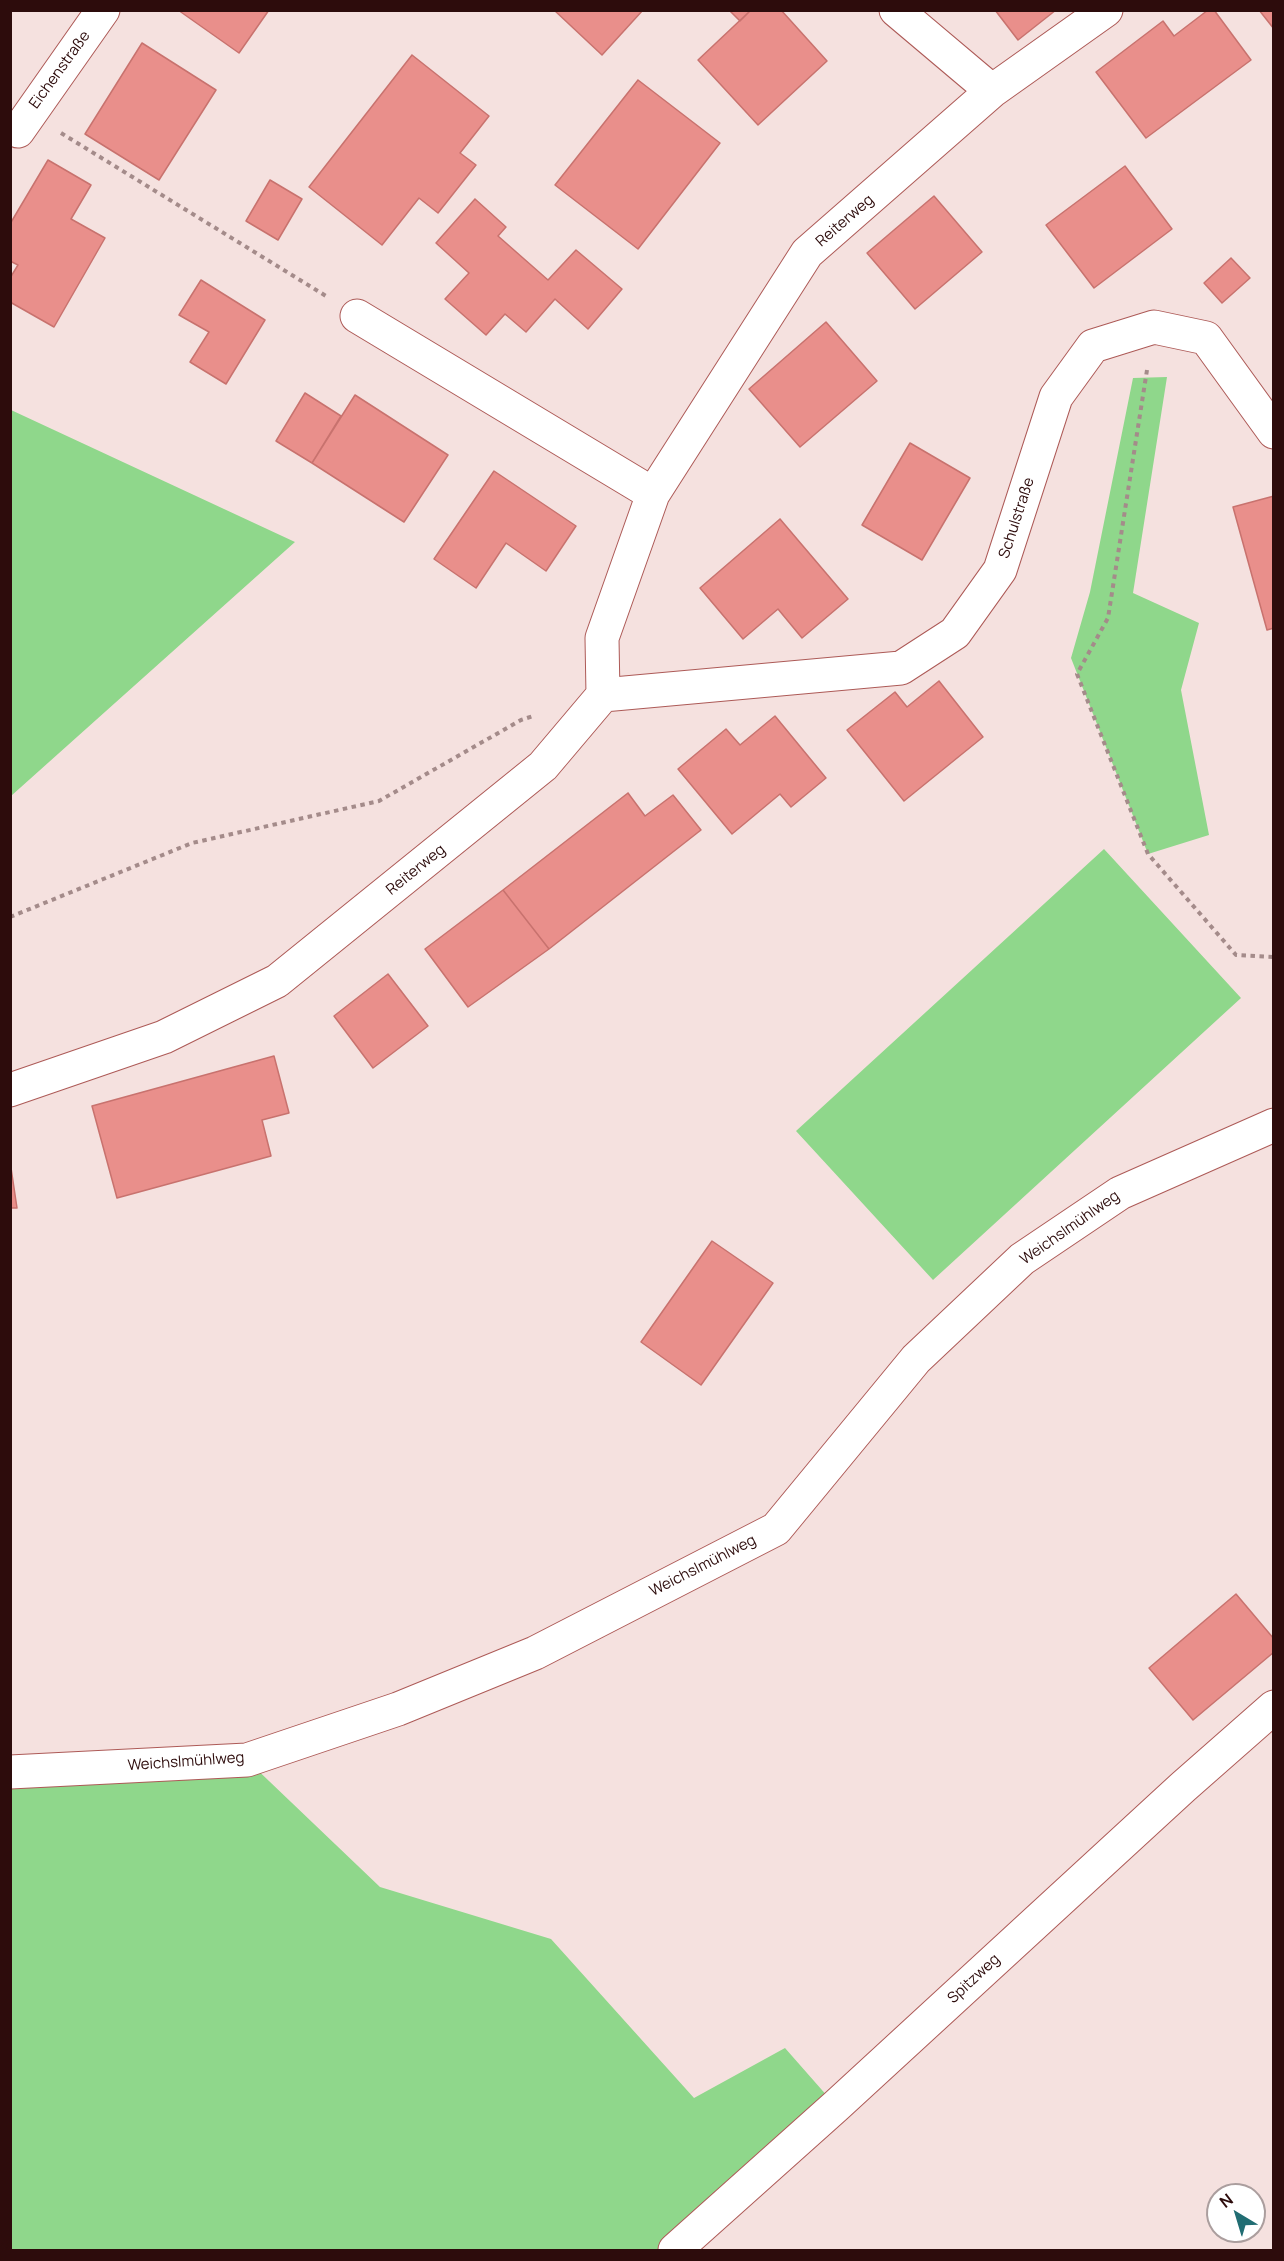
<!DOCTYPE html>
<html>
<head>
<meta charset="utf-8">
<style>
	body { margin:0 }
	#map { position:relative; width:1284px; height:2261px; overflow:hidden; background:#f5e1df; font-family:Manrope,sans-serif }
	canvas { display:block }
	.frame { position:absolute; inset:0; border:12px solid #2d0c0c; pointer-events:none }
	.north { position:absolute; left:1206px; top:2183px; width:60px; height:60px; box-sizing:border-box; background:#fff; border:2px solid #ab9e9e; border-radius:50%; rotate:322deg; font-size:16px; font-weight:700; line-height:24px; text-align:center; color:#2d0c0c }
	.north::after { content:''; display:block; margin:auto; width:21px; height:27px; background:#216d73; clip-path:polygon(50% 0,100% 100%,50% 72%,0 100%) }
</style>
</head>
<body>
<div id="map">
<canvas width="1284" height="2261"></canvas>
<div class="frame"></div>
<div class="north">N</div>
</div>
<script>
const ctx = document.querySelector('canvas').getContext('2d');
ctx.lineJoin = 'round';
function fill(path, color) {
  ctx.fillStyle = color;
  ctx.fill(path, 'evenodd');
}
function poly(rows) {
  const path = new Path2D();
  for (const r of rows) {
    path.moveTo(r[0], r[1]);
    for (let i = 2; i < r.length; i += 2) path.lineTo(r[i], r[i + 1]);
  }
  return path;
}
function trace(path, color, width, dash) {
  ctx.strokeStyle = color;
  ctx.lineWidth = width;
  ctx.lineCap = dash ? 'butt' : 'round';
  ctx.setLineDash(dash || []);
  ctx.stroke(path);
}
function drawText(font, color, halo, rows, align = 'center') {
  ctx.font = font + ' Manrope,sans-serif';
  ctx.lineWidth = 6;
  ctx.setLineDash([]);
  ctx.textBaseline = 'middle';
  ctx.strokeStyle = halo;
  ctx.fillStyle = color;
  for (const [text, x, y, turn = 0] of rows) {
    ctx.save();
    ctx.translate(x, y);
    ctx.rotate((+turn || 0) * Math.PI / 180);
    ctx.textAlign = isNaN(turn) ? turn : align;
    if (halo) ctx.strokeText(text, 0, 0);
    ctx.fillText(text, 0, 0);
    ctx.restore();
  }
}
fill(poly([
	[1167,377,1133,593,1199,623,1181,690,1209,835,1148,854,1071,658,1090,592,1133,378],
	[11,410,295,542,11,796],
	[1104,849,1241,998,933,1280,796,1131],
	[247,1760,380,1887,551,1939,694,2098,785,2048,836,2106,675,2250,11,2250,11,1772]
]), '#8fd78b');
const building = poly([
	[178,10,269,10,239,53,178,10],
	[554,10,643,10,602,55,554,10],
	[729,10,751,10,740,21,729,10],
	[751,10,781,10,827,61,758,125,698,60,751,10],
	[995,10,1056,10,1018,40,995,10],
	[1208,10,1214,10,1251,60,1146,138,1096,72,1163,21,1174,36,1208,10],
	[1259,10,1274,10,1274,29,1259,10],
	[142,43,216,90,159,180,85,134,142,43],
	[412,55,489,116,460,153,476,165,438,213,419,198,382,245,309,187,412,55],
	[638,80,720,143,638,249,555,185,638,80],
	[48,160,91,185,71,219,105,238,54,327,10,302,10,278,18,265,10,261,10,224,48,160],
	[1125,166,1172,229,1094,288,1046,225,1125,166],
	[270,180,302,199,278,240,246,221,270,180],
	[934,196,982,252,915,309,867,253,934,196],
	[475,199,506,227,498,236,548,280,576,250,622,289,588,329,555,299,526,332,505,314,486,335,445,299,469,273,436,243,475,199],
	[1231,258,1250,278,1222,303,1204,283,1231,258],
	[201,280,265,320,226,384,190,362,209,332,179,315,201,280],
	[826,322,877,381,800,447,749,389,826,322],
	[305,393,341,416,312,463,276,441,305,393],
	[355,395,448,455,404,522,312,463,355,395],
	[910,443,970,478,922,560,862,525,910,443],
	[494,471,576,526,546,571,506,543,476,588,434,559,494,471],
	[1274,496,1274,628,1267,630,1233,507,1274,496],
	[780,519,848,599,802,638,778,609,743,639,700,588,780,519],
	[939,681,983,737,904,801,847,730,895,692,907,707,939,681],
	[775,716,826,778,791,807,780,794,732,834,678,769,726,729,740,745,775,716],
	[628,793,645,816,673,795,701,830,549,949,503,890,628,793],
	[503,890,549,949,468,1007,425,949,503,890],
	[388,974,428,1026,373,1068,334,1016,388,974],
	[274,1056,289,1113,262,1120,271,1156,117,1198,92,1106,274,1056],
	[10,1161,17,1208,10,1208,10,1161],
	[712,1241,773,1283,701,1385,641,1342,712,1241],
	[1236,1594,1274,1639,1274,1652,1193,1720,1149,1668,1236,1594]
]);
fill(building, '#e98f8b');
trace(building, '#c8726e', 1.5);
const minor = poly([
	[896,10,992,91],
	[10,127,18,131,103,10],
	[357,316,653,494],
	[603,695,901,668,955,633,1000,570,1056,397,1093,346,1154,327,1206,338,1274,432],
	[10,1090,164,1037,277,981,543,766,603,695,602,638,653,494,807,253,992,91,1106,10],
	[10,1772,247,1760,398,1709,535,1653,776,1529,916,1359,1022,1259,1120,1193,1274,1125],
	[675,2250,836,2106,1183,1787,1274,1707]
]);
trace(minor, '#ad5a57', 35);
trace(poly([
	[61,133,326,296],
	[1147,370,1108,618,1077,674,1148,854,1236,955,1274,957],
	[10,917,192,843,379,801,521,720,533,716]
]), '#a48b8a', 4, [4.5, 4.5]);
trace(minor, '#fff', 33);
drawText('15px', '#2d0c0c', '#fff', [
	["Eichenstraße",60,70,-54],
	["Reiterweg",845,221,-41],
	["Schulstraße",1017,518,-72],
	["Reiterweg",416,870,-39],
	["Weichslmühlweg",1070,1228,-35],
	["Weichslmühlweg",703,1566,-27],
	["Weichslmühlweg",186,1762,-4],
	["Spitzweg",974,1979,-43]
]);
</script>
</body>
</html>
